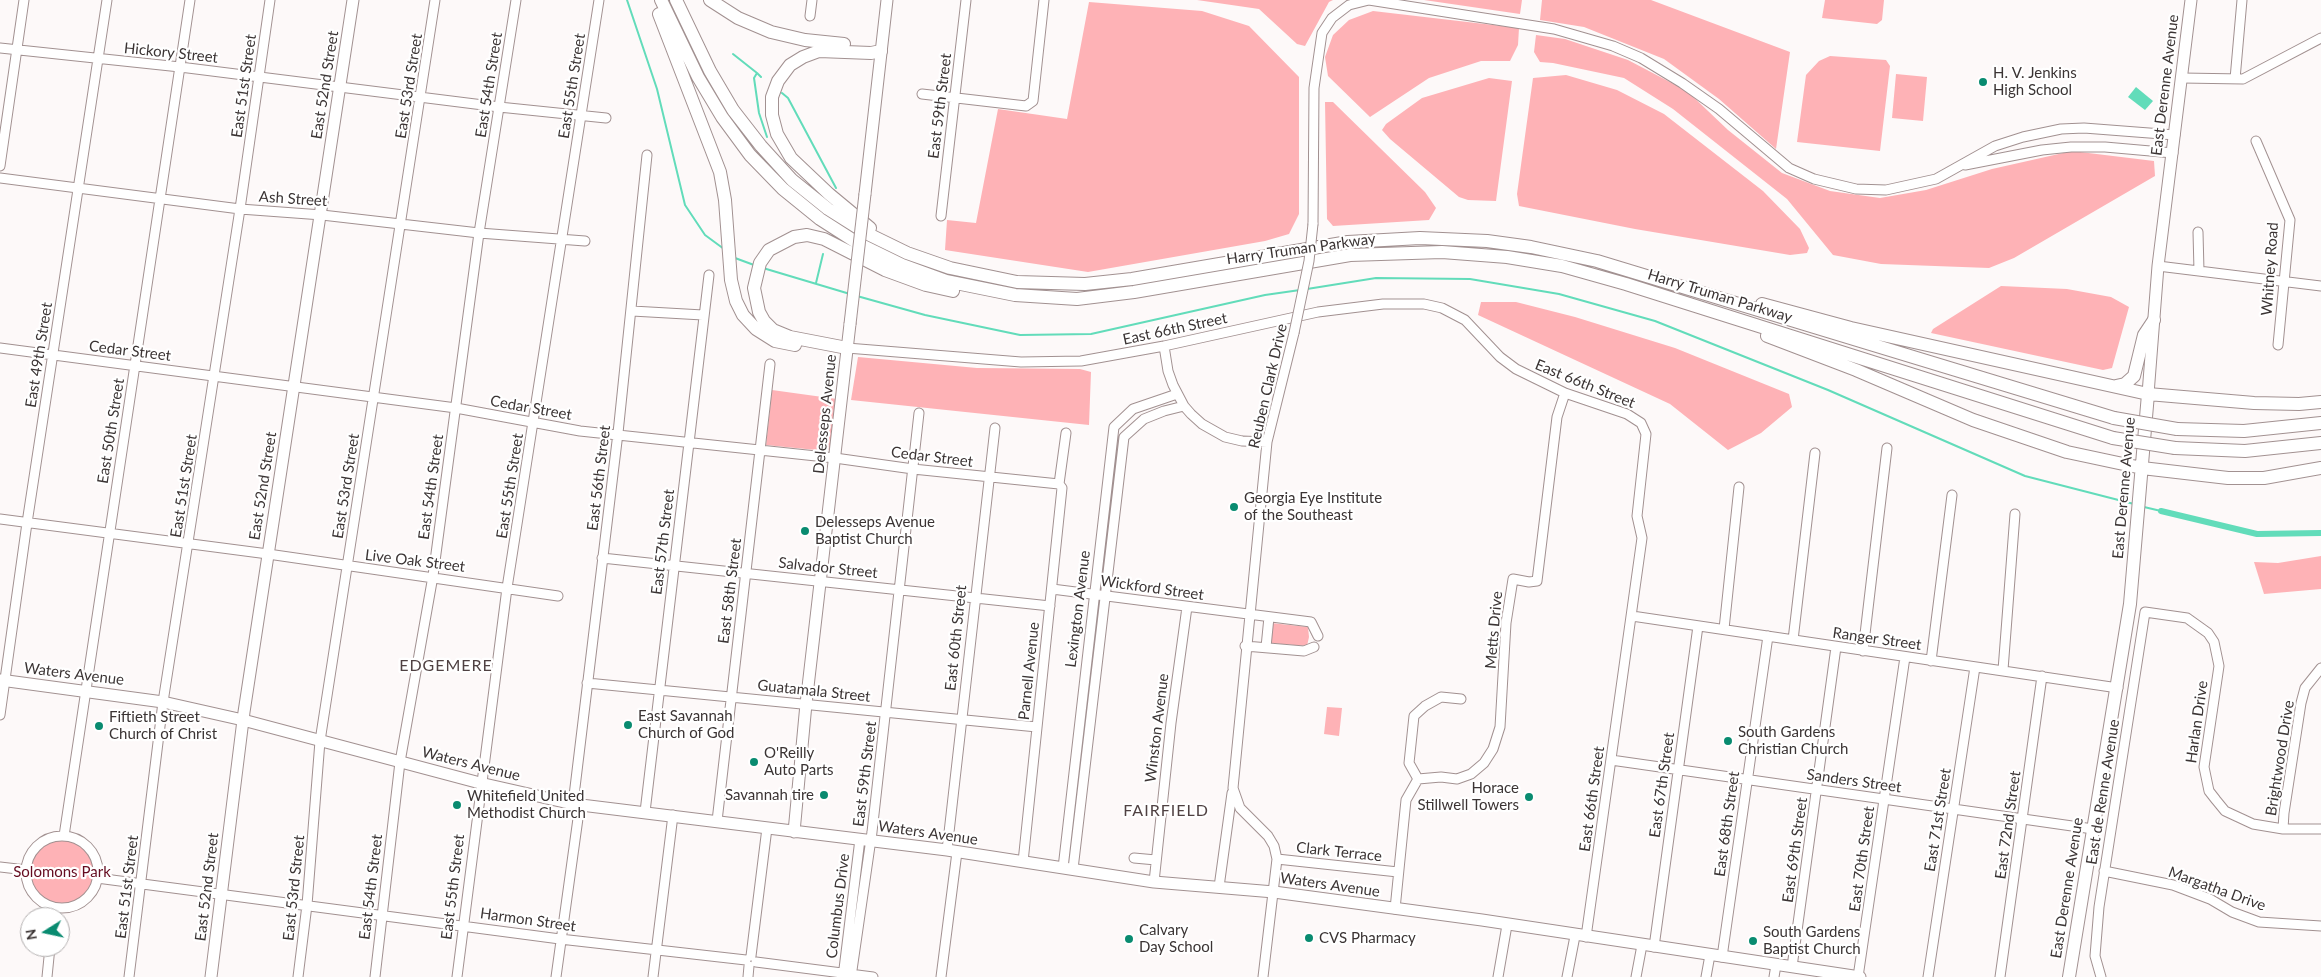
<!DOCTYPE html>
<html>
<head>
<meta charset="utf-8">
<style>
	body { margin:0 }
	#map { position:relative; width:2321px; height:977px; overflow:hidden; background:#fdf9f9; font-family:Lato,sans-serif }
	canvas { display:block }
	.north { position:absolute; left:20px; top:907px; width:50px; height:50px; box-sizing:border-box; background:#fff; border:1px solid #b1aeae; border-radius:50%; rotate:260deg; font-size:14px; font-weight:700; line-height:20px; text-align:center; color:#3b3434 }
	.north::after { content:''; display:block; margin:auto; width:18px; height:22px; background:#098b70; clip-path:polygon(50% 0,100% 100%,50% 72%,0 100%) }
</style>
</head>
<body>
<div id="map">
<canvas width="2321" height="977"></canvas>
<div class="north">N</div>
</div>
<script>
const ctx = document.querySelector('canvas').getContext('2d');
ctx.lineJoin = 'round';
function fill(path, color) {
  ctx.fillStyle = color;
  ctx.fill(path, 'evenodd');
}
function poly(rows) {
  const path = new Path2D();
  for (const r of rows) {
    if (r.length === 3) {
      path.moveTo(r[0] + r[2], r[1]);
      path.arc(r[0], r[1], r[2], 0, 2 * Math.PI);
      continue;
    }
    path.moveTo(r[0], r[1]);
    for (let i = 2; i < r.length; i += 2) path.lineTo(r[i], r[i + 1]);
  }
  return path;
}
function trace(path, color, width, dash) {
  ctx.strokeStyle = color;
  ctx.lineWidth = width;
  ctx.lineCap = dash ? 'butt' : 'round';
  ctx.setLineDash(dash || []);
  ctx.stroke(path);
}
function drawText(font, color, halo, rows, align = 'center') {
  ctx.font = font + ' Lato,sans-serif';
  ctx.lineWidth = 4.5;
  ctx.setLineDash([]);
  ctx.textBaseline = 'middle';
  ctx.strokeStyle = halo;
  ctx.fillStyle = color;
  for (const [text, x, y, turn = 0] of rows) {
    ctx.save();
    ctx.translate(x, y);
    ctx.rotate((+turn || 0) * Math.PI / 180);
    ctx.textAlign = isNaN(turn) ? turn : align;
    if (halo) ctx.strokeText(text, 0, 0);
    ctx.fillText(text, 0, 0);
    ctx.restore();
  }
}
fill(poly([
	[1197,0,1333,0,1329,2,1305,46,1297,44,1259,9],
	[1424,0,1522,0,1520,14],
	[1542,0,1651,0,1790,52,1776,149,1719,99,1664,59,1584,27,1540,20],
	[1825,0,1884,0,1882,20,1877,24,1822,18],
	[1089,2,1202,11,1249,26,1299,77,1299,214,1289,234,1265,241,1088,272,945,250,947,220,976,223,998,109,1067,119],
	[1373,11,1519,28,1518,45,1510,61,1481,61,1429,78,1370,117,1328,76,1325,57,1333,35,1349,20],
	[1536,35,1565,39,1628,60,1687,91,1728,130,1782,173,1830,191,1880,198,1926,190,1992,169,2072,151,2154,161,2155,176,2014,258,1989,268,1881,264,1833,255,1787,199,1673,109,1624,78,1553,63,1540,62,1534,52],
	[1830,56,1886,60,1890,66,1880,151,1797,142,1806,75,1819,61],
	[1896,74,1927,77,1923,121,1892,118],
	[1566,75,1617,90,1664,114,1763,191,1800,229,1809,248,1807,253,1790,255,1635,229,1519,206,1517,194,1533,78],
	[1489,78,1512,81,1496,201,1468,200,1459,197,1390,139,1382,130,1386,124,1422,98],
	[1325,102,1333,102,1425,192,1436,208,1429,220,1333,226,1327,219],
	[2001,286,2067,289,2111,297,2129,307,2112,368,2103,370,1931,333,1933,329],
	[1481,302,1516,302,1575,317,1675,348,1789,394,1792,407,1761,433,1728,450,1670,404,1478,315],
	[858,357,977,368,1080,369,1091,372,1089,425,851,400],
	[772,390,837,399,831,450,826,449,826,451,766,445],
	[2321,556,2321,589,2264,594,2254,562,2278,563],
	[1271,623,1308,627,1309,637,1307,646,1269,643],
	[1327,707,1342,708,1339,736,1324,734],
	[62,872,36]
]), '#feb2b6');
fill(poly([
	[2136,87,2153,101,2145,110,2128,97]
]), '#62dcba');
trace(poly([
	[627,0,657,89,685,205,705,235,724,249],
	[733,54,757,73],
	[761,77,757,73,754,78,759,113,767,137],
	[782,93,788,98,836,188],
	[735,258,754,265],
	[763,268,850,294],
	[816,283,823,254],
	[1307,289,1376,278,1470,279,1559,294,1655,321,1828,390,2025,476,2134,504],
	[857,296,925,315,1020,335,1091,334,1265,295,1300,290],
	[2144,507,2161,511]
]), '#62dcba', 2);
trace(poly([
	[2161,511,2257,534,2321,533]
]), '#62dcba', 6);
const minor = poly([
	[810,16,812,0],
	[0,48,180,67,499,107,606,118],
	[2182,78,2243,79,2321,38],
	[2235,79,2242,0],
	[922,94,1026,106,1033,101,1044,0],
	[2256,141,2290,220,2278,345],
	[1965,165,2042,150,2071,147,2105,147,2173,153],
	[0,166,24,0],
	[0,178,240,209,322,215,479,233,585,241],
	[941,216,966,0],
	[1313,224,1314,88,1322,33,1332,18,1349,5,1369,0,1554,29,1613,46,1641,58,1682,83,1719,109,1789,168,1814,179,1856,189,1886,190,1936,179,1995,146,2023,137,2061,129,2084,128,2175,135],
	[2198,232,2199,271],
	[2158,266,2321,286],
	[632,311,703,315],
	[1164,346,1168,371,1173,385,1184,406,1191,414,1202,424,1225,437,1242,441,1267,442],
	[0,348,456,408,580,431,835,458,913,469,1059,484,1062,488,1023,862],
	[847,348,1021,362,1081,361,1164,346,1318,312,1383,304,1424,304,1442,308,1465,320,1500,357,1516,369,1565,393,1627,414,1641,423,1646,434,1637,516,1642,538,1586,937],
	[1059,484,1066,433],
	[0,519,268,554,558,596],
	[602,558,1050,606],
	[1052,589,1311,622,1318,636],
	[1632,616,2118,688],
	[1724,629,1739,487],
	[1793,640,1815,453],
	[1245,646,1304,651,1314,647],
	[1266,647,1269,617],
	[1863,651,1887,448],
	[1931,661,1952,495],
	[2003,670,2015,514],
	[587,683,1037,727],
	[0,715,27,523,107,0],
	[1611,760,2093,829],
	[1418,779,1441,777,1457,779,1471,774,1484,763,1493,749,1500,727,1506,623,1513,579,1529,582,1537,581,1557,417,1565,393],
	[573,804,618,433,647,155],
	[645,812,709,275],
	[717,821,770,364],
	[2283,829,2284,813,2301,703,2305,688,2321,668],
	[62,872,36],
	[64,836,190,0],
	[947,850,995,428],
	[1134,858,1156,860],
	[1277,859,1398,872],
	[0,867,26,870],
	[1063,868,1114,427,1133,409,1177,394],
	[1073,869,1124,437,1144,419,1164,411,1184,406],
	[2104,871,2173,885,2210,899,2232,912,2259,922,2321,926],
	[97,878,560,939,746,960],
	[1154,882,1171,723,1187,607],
	[1219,887,1232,793],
	[1395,909,1406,800,1418,779,1409,763,1414,716,1425,706,1441,697,1461,699],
	[1654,947,1698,626],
	[751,956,767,828],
	[1722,957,1768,636],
	[756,962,873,977],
	[1792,967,1836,647],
	[47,977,50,947],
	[129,977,163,702,240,209,270,0],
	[298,977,307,905,320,741,435,0],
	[375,977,400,762,433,576,479,233,516,0],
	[457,977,507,588,599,0],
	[556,977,580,804],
	[653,977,673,815],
	[748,977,749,966],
	[843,977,860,839],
	[851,977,872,832,919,413],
	[941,977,957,852],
	[1263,977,1277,859,1274,846,1268,836,1240,808,1233,788,1267,442,1294,333],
	[1498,977,1507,925],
	[1567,977,1575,936],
	[1636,977,1642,945],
	[1706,977,1710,955],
	[1774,977,1776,965],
	[1858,977,1905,657],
	[1928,977,1975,667],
	[2000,977,2042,676],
	[2101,977,2095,956,2099,907,2145,612,2187,618,2208,633,2214,642,2219,666,2204,767,2209,791,2216,800,2225,811,2253,824,2283,829,2321,829]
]);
const major = poly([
	[865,194,887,0],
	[2148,394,2158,266,2191,0],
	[0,680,163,702,243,720,480,783,573,804,947,850,1154,882,1274,892,1482,920,1860,977],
	[794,832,806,704,850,324],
	[211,977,244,712,353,0]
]);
const highway = poly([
	[661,0,698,77,722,117,750,155,783,189,820,219,859,244,902,265,946,281,1015,295,1077,299,1134,292,1350,255,1442,252,1507,257,1562,266,1626,284,2113,438],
	[676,0,710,71,733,110,761,146,792,180,828,209,866,233,907,253,950,268,1017,282,1085,284,1132,279,1348,242,1420,238,1487,241,1531,247,1597,261,2114,418],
	[710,0,738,18,771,32,805,40,844,44],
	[659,14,720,172,725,200,731,280,736,301,743,315,756,329,775,341,795,345],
	[870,228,829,194,791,158,777,134,772,115,772,97,778,81,790,65,803,57,819,51,871,53,881,51],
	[1762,304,1851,328,2148,394,2254,403,2299,404,2321,402],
	[1767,336,1856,370,1973,420,2067,452,2142,468,2228,478,2264,478,2321,468],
	[847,348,790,337,773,330,764,321,759,312,754,288,760,263,769,250,794,237,807,235,824,239,885,270,926,285,953,291],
	[2116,386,2125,384,2134,376,2144,335,2154,320],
	[2177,429,2244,431,2321,423],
	[2175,448,2245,451,2321,443],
	[2069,977,2130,604,2148,394]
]);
trace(minor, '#a29191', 11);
trace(major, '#a29191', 13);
trace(highway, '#a29191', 14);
trace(minor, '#fff', 9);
trace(major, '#fff', 11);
trace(highway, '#fff', 12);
const minorBridge = poly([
	[1294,333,1309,261,1313,224]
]);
const majorBridge = poly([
	[850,324,865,194]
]);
const highwayBridge = poly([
	[2114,418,2177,429],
	[2113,438,2175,448]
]);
trace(minorBridge, '#a29191', 11, []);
trace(majorBridge, '#a29191', 13, []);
trace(highwayBridge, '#a29191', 14, []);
trace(minorBridge, '#fff', 9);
trace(majorBridge, '#fff', 11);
trace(highwayBridge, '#fff', 12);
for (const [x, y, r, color] of [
	[1983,82,5,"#098b70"],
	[1234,507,5,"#098b70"],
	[805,531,5,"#098b70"],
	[628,725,5,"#098b70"],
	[99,726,5,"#098b70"],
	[1728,741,5,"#098b70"],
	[754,762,5,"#098b70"],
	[824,795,5,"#098b70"],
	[1529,797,5,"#098b70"],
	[457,805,5,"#098b70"],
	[1309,938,5,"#098b70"],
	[1129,939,5,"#098b70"],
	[1753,941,5,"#098b70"]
]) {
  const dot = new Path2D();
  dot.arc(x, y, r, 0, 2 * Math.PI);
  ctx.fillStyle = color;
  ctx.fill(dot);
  trace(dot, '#fff', 2);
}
drawText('15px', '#3b3434', '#fff', [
	["Hickory Street",171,53,6],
	["East 52nd Street",325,85,-81],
	["East 54th Street",489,85,-81],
	["East Derenne Avenue",2165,85,-83],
	["East 51st Street",244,86,-82],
	["East 53rd Street",409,86,-81],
	["East 55th Street",572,86,-81],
	["East 59th Street",940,106,-83],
	["Ash Street",293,199,4],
	["Harry Truman Parkway",1301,249,-8],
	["Whitney Road",2270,269,-86],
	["Harry Truman Parkway",1720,296,17],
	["East 66th Street",1175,329,-12],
	["Cedar Street",130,351,7],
	["East 49th Street",39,355,-81],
	["East 66th Street",1585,384,22],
	["Reuben Clark Drive",1268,386,-77],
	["Cedar Street",531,408,10],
	["Delesseps Avenue",825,414,-84],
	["East 50th Street",111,431,-81],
	["Cedar Street",932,457,7],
	["East 56th Street",599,478,-83],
	["East 51st Street",184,486,-81],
	["East 52nd Street",263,486,-81],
	["East 53rd Street",346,486,-81],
	["East 55th Street",510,486,-81],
	["East 54th Street",431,487,-82],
	["East Derenne Avenue",2124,488,-85],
	["East 57th Street",663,542,-83],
	["Live Oak Street",415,561,7],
	["Salvador Street",828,568,6],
	["Wickford Street",1152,588,8],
	["East 58th Street",730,591,-83],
	["Lexington Avenue",1078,609,-83],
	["Metts Drive",1494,630,-85],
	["East 60th Street",956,638,-84],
	["Ranger Street",1877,639,8],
	["Parnell Avenue",1029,671,-84],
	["Waters Avenue",74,674,7],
	["Guatamala Street",814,691,6],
	["Harlan Drive",2197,722,-82],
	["Winston Avenue",1157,728,-83],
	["Brightwood Drive",2280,758,-81],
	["Waters Avenue",471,764,14],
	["East 59th Street",865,774,-83],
	["Sanders Street",1854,781,8],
	["East 67th Street",1662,785,-82],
	["East de Renne Avenue",2103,792,-81],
	["East 66th Street",1592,799,-82],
	["East 71st Street",1938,820,-81],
	["East 68th Street",1727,824,-82],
	["East 72nd Street",2008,825,-82],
	["Waters Avenue",928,833,8],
	["East 69th Street",1795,850,-82],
	["Clark Terrace",1339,852,6],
	["East 70th Street",1862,859,-82],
	["Waters Avenue",1330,885,8],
	["East 51st Street",127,887,-83],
	["East 52nd Street",207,887,-83],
	["East 54th Street",371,887,-83],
	["East 55th Street",453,887,-83],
	["East 53rd Street",294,888,-84],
	["East Derenne Avenue",2067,888,-81],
	["Margatha Drive",2217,889,20],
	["Columbus Drive",838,906,-83],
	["Harmon Street",528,920,8]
]);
drawText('15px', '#3b3434', '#fff', [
	["H. V. Jenkins",1993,73],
	["High School",1993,90],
	["Georgia Eye Institute",1244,498],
	["of the Southeast",1244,515],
	["Delesseps Avenue",815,522],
	["Baptist Church",815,539],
	["East Savannah",638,716],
	["Church of God",638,733],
	["Fiftieth Street",109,717],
	["Church of Christ",109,734],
	["South Gardens",1738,732],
	["Christian Church",1738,749],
	["O'Reilly",764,753],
	["Auto Parts",764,770],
	["Horace",1519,788,"right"],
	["Stillwell Towers",1519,805,"right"],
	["Savannah tire",814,795,"right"],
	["Whitefield United",467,796],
	["Methodist Church",467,813],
	["Calvary",1139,930],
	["Day School",1139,947],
	["South Gardens",1763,932],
	["Baptist Church",1763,949],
	["CVS Pharmacy",1319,938]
], 'left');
drawText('15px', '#650c20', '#fff', [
	["Solomons Park",62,872]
]);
ctx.letterSpacing = '1px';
drawText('16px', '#4f4142', '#fff', [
	["EDGEMERE",446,666],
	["FAIRFIELD",1166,811]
]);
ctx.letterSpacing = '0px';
</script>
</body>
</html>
